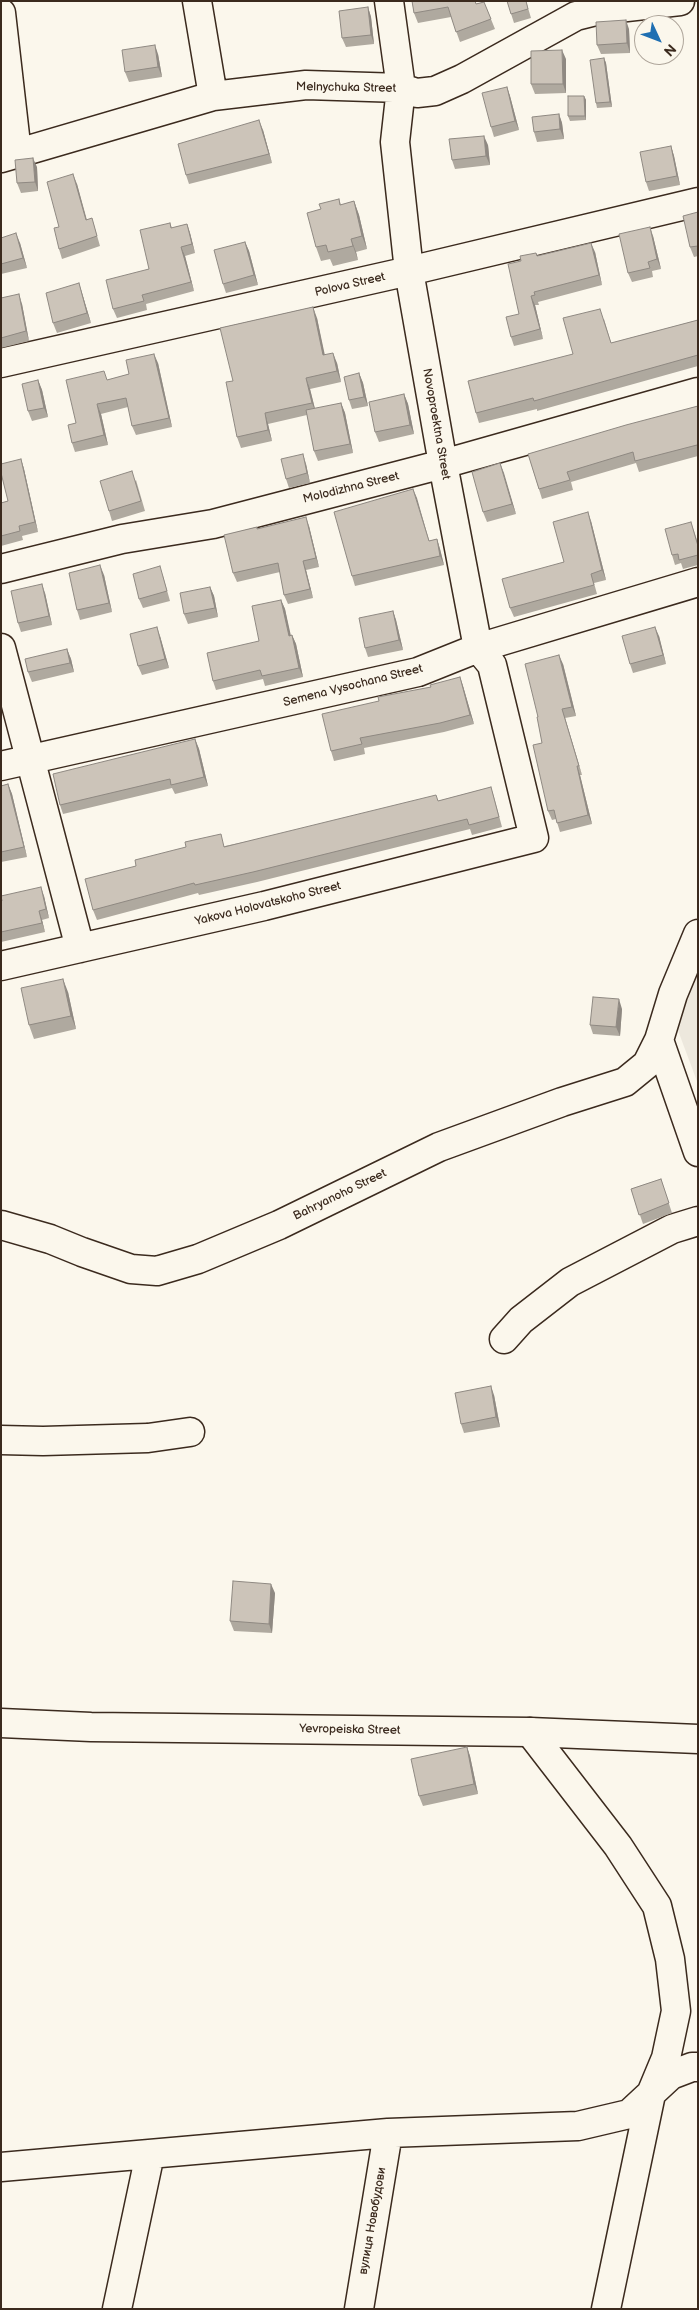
<!DOCTYPE html>
<html>
<head>
<meta charset="utf-8">
<style>
	body { margin:0 }
	#map { position:relative; width:699px; height:2310px; overflow:hidden; background:#fbf7ec; font-family:"Balsamiq Sans",sans-serif }
	canvas { display:block }
	.frame { position:absolute; inset:0; border:2px solid #3b2a1e; pointer-events:none }
	.north { position:absolute; left:634px; top:15px; width:50px; height:50px; box-sizing:border-box; background:#fbf7ec; border:1px solid #aea59a; border-radius:50%; rotate:133deg; font-size:14px; font-weight:700; line-height:20px; text-align:center; color:#3b2a1e }
	.north::after { content:''; display:block; margin:auto; width:18px; height:22px; background:#1f6fb2; clip-path:polygon(50% 0,100% 100%,50% 72%,0 100%) }
</style>
</head>
<body>
<div id="map">
<canvas width="699" height="2310"></canvas>
<div class="frame"></div>
<div class="north">N</div>
</div>
<script>
const ctx = document.querySelector('canvas').getContext('2d');
ctx.lineJoin = 'round';
function fill(path, color) {
  ctx.fillStyle = color;
  ctx.fill(path, 'evenodd');
}
function poly(rows) {
  const path = new Path2D();
  for (const r of rows) {
    path.moveTo(r[0], r[1]);
    for (let i = 2; i < r.length; i += 2) path.lineTo(r[i], r[i + 1]);
  }
  return path;
}
function trace(path, color, width, dash) {
  ctx.strokeStyle = color;
  ctx.lineWidth = width;
  ctx.lineCap = dash ? 'butt' : 'round';
  ctx.setLineDash(dash || []);
  ctx.stroke(path);
}
function drawText(font, color, halo, rows, align = 'center') {
  ctx.font = font + ' "Balsamiq Sans",sans-serif';
  ctx.lineWidth = 5;
  ctx.setLineDash([]);
  ctx.textBaseline = 'middle';
  ctx.strokeStyle = halo;
  ctx.fillStyle = color;
  for (const [text, x, y, turn = 0] of rows) {
    ctx.save();
    ctx.translate(x, y);
    ctx.rotate((+turn || 0) * Math.PI / 180);
    ctx.textAlign = isNaN(turn) ? turn : align;
    if (halo) ctx.strokeText(text, 0, 0);
    ctx.fillText(text, 0, 0);
    ctx.restore();
  }
}
fill(poly([
	[698,974,698,1084,676,1025]
]), '#ede8dd');
const minor = poly([
	[197,1,213,96],
	[1,13,17,153],
	[1,158,213,96,306,85,401,88,417,93,435,91,462,79,576,16,600,10,680,1],
	[1,363,409,271,698,202],
	[1,569,122,539,213,524,443,464,698,392],
	[1,648,80,948],
	[1,766,418,672,478,648,698,582],
	[698,934,673,994,659,1040,698,1152],
	[1,966,264,906,534,838,492,665,478,648,443,464,409,271,395,142,401,88,389,1],
	[1,1225,50,1239,82,1252,131,1269,157,1271,198,1259,279,1225,439,1147,562,1102,625,1082,647,1064,659,1040],
	[504,1339,521,1320,570,1282,672,1229,698,1221],
	[1,1440,43,1441,148,1438,190,1432],
	[530,1732,618,1846,657,1906,670,1959,676,2011,666,2058,651,2094,606,2309],
	[1,2167,388,2133,578,2126,629,2114,671,2075,692,2067,698,2067],
	[117,2309,150,2154],
	[359,2309,388,2133]
]);
const major = poly([
	[1,1723,91,1727,530,1732,698,1739]
]);
trace(minor, '#3b2a1e', 31);
trace(major, '#3b2a1e', 31);
trace(minor, '#fbf7ec', 28);
trace(major, '#fbf7ec', 28);
fill(poly([
	[412,1,476,4,484,2,495,29,460,42,451,17,418,23,414,13],
	[507,1,526,1,531,18,514,23],
	[368,7,371,17,374,44,346,47,342,38],
	[629,29,630,53,601,54,597,45],
	[158,54,162,77,129,82,125,72],
	[604,58,606,63,612,107,597,108,596,103],
	[566,59,566,93,535,94,531,84],
	[507,87,510,96,519,130,494,137,491,127],
	[584,96,586,100,586,120,570,121,568,116],
	[559,114,562,123,564,139,537,142,534,132],
	[263,130,272,163,189,184,186,175],
	[488,145,490,165,455,169,452,160],
	[671,146,674,156,680,185,649,191,646,182],
	[37,167,38,191,21,193,17,183],
	[77,184,87,220,92,218,100,246,62,259,59,249,59,227],
	[339,199,341,205,354,201,359,215,367,249,356,252,358,260,333,266,330,259,321,261,316,247,321,209],
	[698,212,698,256,694,257,690,247],
	[170,223,172,228,187,224,190,233,195,253,185,256,194,291,146,304,147,310,117,318,113,309,149,269],
	[653,236,661,269,652,271,653,277,632,282,628,273],
	[1,238,20,243,27,268,1,274],
	[245,242,249,251,258,285,226,293,223,284],
	[595,252,602,285,538,302,539,305,535,305,543,339,514,346,511,337,519,314,521,261,536,253,537,256],
	[79,283,91,323,57,333,53,323],
	[1,298,22,304,29,341,1,348],
	[317,318,324,354,337,363,341,382,310,389,315,409,341,403,345,413,353,453,318,461,314,451,307,415,268,424,272,441,241,448,237,437],
	[604,319,611,343,698,320,698,366,537,411,537,409,479,423,476,413,573,354],
	[158,363,172,427,136,435,132,426,128,407,101,414,108,445,75,452,72,443,76,423,107,380,129,374],
	[359,373,363,383,368,406,352,409,349,400],
	[38,380,42,390,48,417,32,421,28,411],
	[404,394,408,404,414,434,379,442,375,432],
	[698,406,698,456,639,472,636,463,571,482,573,490,542,499,528,454],
	[21,459,24,469,38,532,22,536,23,540,1,546,1,503,8,501],
	[500,463,516,514,487,522,483,512],
	[306,464,310,483,289,488,286,479],
	[136,480,145,511,112,521,109,511],
	[413,489,429,541,437,539,440,549,444,565,355,586,352,576],
	[591,521,606,580,594,583,597,594,514,617,510,608,564,562],
	[691,522,698,543,698,565,683,569,681,563,675,565,672,555],
	[309,526,319,567,306,570,313,598,288,604,284,595,280,572,237,582,233,573,258,529],
	[104,575,112,612,80,620,77,610],
	[163,576,170,601,143,608,139,599],
	[210,587,214,596,218,617,188,624,184,614],
	[45,593,52,625,21,632,18,623],
	[281,600,285,609,290,635,292,635,296,644,303,677,265,686,263,679,216,690,213,681,259,641],
	[393,611,396,620,403,650,368,657,365,648],
	[160,636,169,668,142,675,138,666],
	[659,636,666,664,633,673,630,664],
	[67,649,71,659,74,672,32,682,28,672],
	[563,664,576,716,565,718,582,775,580,775,592,824,560,832,556,819,552,820,548,811,542,743,538,717],
	[460,677,463,686,474,724,444,732,364,748,365,754,334,761,331,751,379,701,431,687],
	[195,739,199,749,208,786,175,794,172,788,63,814,60,805],
	[8,784,12,794,27,857,1,862,1,786],
	[491,787,494,797,502,827,472,835,470,829,257,882,199,895,198,893,97,920,93,910,225,846,438,801],
	[44,896,49,918,42,920,45,932,1,942,1,901],
	[68,992,76,1029,34,1039,29,1025],
	[622,1009,620,1036,593,1034,590,1025],
	[661,1179,672,1213,643,1224,631,1189],
	[494,1395,500,1427,464,1433,461,1424],
	[275,1593,272,1633,234,1631,230,1621],
	[467,1747,470,1756,478,1794,423,1806,419,1796]
]), '#afa99f');
fill(poly([
	[368,7,371,17,374,44,371,35],
	[626,20,629,29,630,53,627,43],
	[155,45,158,54,162,77,158,67],
	[562,50,566,59,566,93,563,84],
	[604,58,606,63,612,107,610,102],
	[507,87,510,96,519,130,515,121],
	[584,96,586,100,586,120,585,116],
	[559,114,562,123,564,139,560,129],
	[259,120,263,130,272,163,269,154],
	[484,136,488,145,490,165,486,156],
	[671,146,674,156,680,185,677,176],
	[33,158,37,167,38,191,35,182],
	[73,174,77,184,89,229,86,220],
	[354,201,359,215,367,249,362,236],
	[187,224,190,233,195,253,192,244],
	[650,227,653,236,661,269,657,259],
	[16,233,20,243,27,268,23,258],
	[351,239,356,252,358,260,353,246],
	[245,242,249,251,258,285,254,275],
	[591,243,595,252,602,285,599,275],
	[181,247,185,256,194,291,191,282],
	[79,283,91,323,87,313],
	[19,294,22,304,29,341,26,331],
	[531,296,535,305,543,339,540,329],
	[313,307,317,318,327,365,323,355],
	[333,353,337,363,341,382,337,371],
	[154,354,158,363,172,427,169,418],
	[359,373,363,383,368,406,364,397],
	[306,378,310,389,316,413,312,403],
	[38,380,42,390,48,417,44,408],
	[404,394,408,404,414,434,410,425],
	[341,403,345,413,353,453,350,444],
	[97,404,101,414,108,445,104,435],
	[265,413,268,424,272,441,268,430],
	[303,454,306,464,310,483,307,473],
	[21,459,24,469,38,532,35,522],
	[500,463,504,473,516,514,512,504],
	[413,489,417,498,432,551,429,541],
	[588,512,591,521,606,580,602,570],
	[306,517,309,526,319,567,316,558],
	[437,539,440,549,444,565,440,556],
	[303,561,306,570,313,598,310,589],
	[100,565,104,575,112,612,109,603],
	[42,584,45,593,52,625,49,616],
	[210,587,214,596,218,617,215,608],
	[281,600,285,609,293,645,289,636],
	[393,611,396,620,403,650,399,640],
	[157,627,160,636,169,668,165,659],
	[655,627,659,636,666,664,663,655],
	[292,635,296,644,303,677,299,668],
	[67,649,71,659,74,672,70,663],
	[559,655,563,664,576,716,572,707],
	[460,677,463,686,474,724,470,715],
	[562,709,565,718,582,775,579,766],
	[195,739,199,749,208,786,204,777],
	[577,766,580,775,592,824,588,815],
	[8,784,12,794,27,857,24,847],
	[41,887,44,896,49,918,46,909],
	[39,911,42,920,45,932,42,923],
	[63,979,68,992,76,1029,71,1016],
	[619,999,622,1009,620,1036,616,1027],
	[491,1386,494,1395,500,1427,496,1417],
	[271,1584,275,1593,272,1633,269,1624],
	[467,1747,470,1756,478,1794,474,1784]
]), '#8f8982');
const building = poly([
	[412,1,475,1,476,4,484,2,491,19,456,32,448,7,414,13,412,1],
	[507,1,526,1,528,9,511,14,507,1],
	[368,7,371,35,342,38,339,11,368,7],
	[626,20,627,43,597,45,596,22,626,20],
	[155,45,158,67,125,72,122,50,155,45],
	[562,50,563,84,531,84,531,51,562,50],
	[604,58,610,102,596,103,590,60,604,58],
	[507,87,515,121,491,127,482,93,507,87],
	[568,96,584,96,585,116,568,116,568,96],
	[559,114,560,129,534,132,532,117,559,114],
	[259,120,269,154,186,175,178,144,259,120],
	[484,136,486,156,452,160,449,139,484,136],
	[671,146,677,176,646,182,640,152,671,146],
	[33,158,35,182,17,183,15,160,33,158],
	[73,174,86,220,92,218,97,236,59,249,54,228,59,227,47,182,73,174],
	[339,199,340,205,354,201,362,236,351,239,353,246,328,252,326,245,316,247,307,213,321,209,319,204,339,199],
	[698,212,698,246,690,247,683,216,698,212],
	[170,223,171,228,187,224,192,244,181,247,191,282,142,295,144,301,113,309,106,280,149,269,140,230,170,223],
	[650,227,657,259,648,262,650,268,628,273,619,234,650,227],
	[16,233,23,258,1,264,1,238,16,233],
	[245,242,254,275,223,284,214,250,245,242],
	[591,243,599,275,534,292,535,295,531,296,540,329,511,337,506,317,519,314,508,264,521,261,520,256,536,253,537,256,591,243],
	[79,283,87,313,53,323,46,293,79,283],
	[19,294,26,331,1,338,1,298,19,294],
	[313,307,323,355,333,353,337,371,306,378,312,403,265,413,268,430,237,437,226,382,233,381,220,328,313,307],
	[600,309,611,343,698,320,698,355,534,401,533,398,476,413,468,381,573,354,563,318,600,309],
	[154,354,169,418,132,426,126,398,97,404,104,435,72,443,68,425,76,423,66,380,104,371,107,380,129,374,126,360,154,354],
	[359,373,364,397,349,400,344,377,359,373],
	[38,380,44,408,28,411,22,384,38,380],
	[404,394,410,425,375,432,369,402,404,394],
	[341,403,350,444,314,451,306,410,341,403],
	[698,406,698,448,697,445,635,461,633,452,567,472,570,480,539,489,528,454,626,425,698,406],
	[303,454,307,473,286,479,281,459,303,454],
	[21,459,35,522,19,526,20,531,1,536,1,503,8,501,1,473,1,464,21,459],
	[500,463,512,504,483,512,472,472,500,463],
	[132,471,141,501,109,511,100,481,132,471],
	[413,489,429,541,437,539,440,556,352,576,334,512,413,489],
	[588,512,602,570,591,574,594,585,510,608,502,579,564,562,553,522,588,512],
	[306,517,316,558,303,561,310,589,284,595,278,563,233,573,224,535,257,527,257,529,306,517],
	[691,522,698,546,698,555,679,560,678,554,672,555,665,529,691,522],
	[100,565,109,603,77,610,69,573,100,565],
	[160,566,167,591,139,599,133,574,160,566],
	[42,584,49,616,18,623,11,591,42,584],
	[210,587,215,608,184,614,180,593,210,587],
	[281,600,289,636,292,635,299,668,262,676,260,670,213,681,207,653,259,641,252,606,281,600],
	[393,611,399,640,365,648,359,618,393,611],
	[157,627,165,659,138,666,130,634,157,627],
	[655,627,663,655,630,664,622,636,655,627],
	[67,649,70,663,28,672,25,659,67,649],
	[559,655,572,707,562,709,579,766,577,766,588,815,557,823,554,810,548,811,533,745,542,743,537,717,538,717,525,664,559,655],
	[460,677,470,715,440,723,360,738,362,744,331,751,322,714,379,701,378,697,431,687,430,685,460,677],
	[195,739,204,777,171,785,170,779,60,805,53,774,195,739],
	[8,784,24,847,1,852,1,786,8,784],
	[491,787,499,817,469,825,467,819,253,872,195,885,194,883,93,910,85,879,136,866,135,860,186,847,185,842,221,834,224,847,436,795,438,801,491,787],
	[41,887,46,909,39,911,42,923,1,932,1,901,2,901,1,896,41,887],
	[63,979,71,1016,29,1025,21,988,63,979],
	[593,997,619,999,616,1027,590,1025,593,997],
	[661,1179,669,1203,639,1215,631,1189,661,1179],
	[491,1386,496,1417,461,1424,455,1393,491,1386],
	[233,1581,271,1584,269,1624,230,1621,233,1581],
	[467,1747,474,1784,419,1796,411,1759,467,1747]
]);
fill(building, '#ccc4b9');
trace(building, '#8f8982', 1);
drawText('12px', '#3b2a1e', '#fbf7ec', [
	["Melnychuka Street",346,88,1],
	["Polova Street",350,285,-13],
	["Novoproektna Street",436,424,80],
	["Molodizhna Street",351,488,-14],
	["Semena Vysochana Street",353,686,-14],
	["Yakova Holovatskoho Street",268,904,-14],
	["Bahryanoho Street",340,1195,-26],
	["Yevropeiska Street",350,1730,1],
	["вулиця Новобудови",373,2221,-80]
]);
</script>
</body>
</html>
